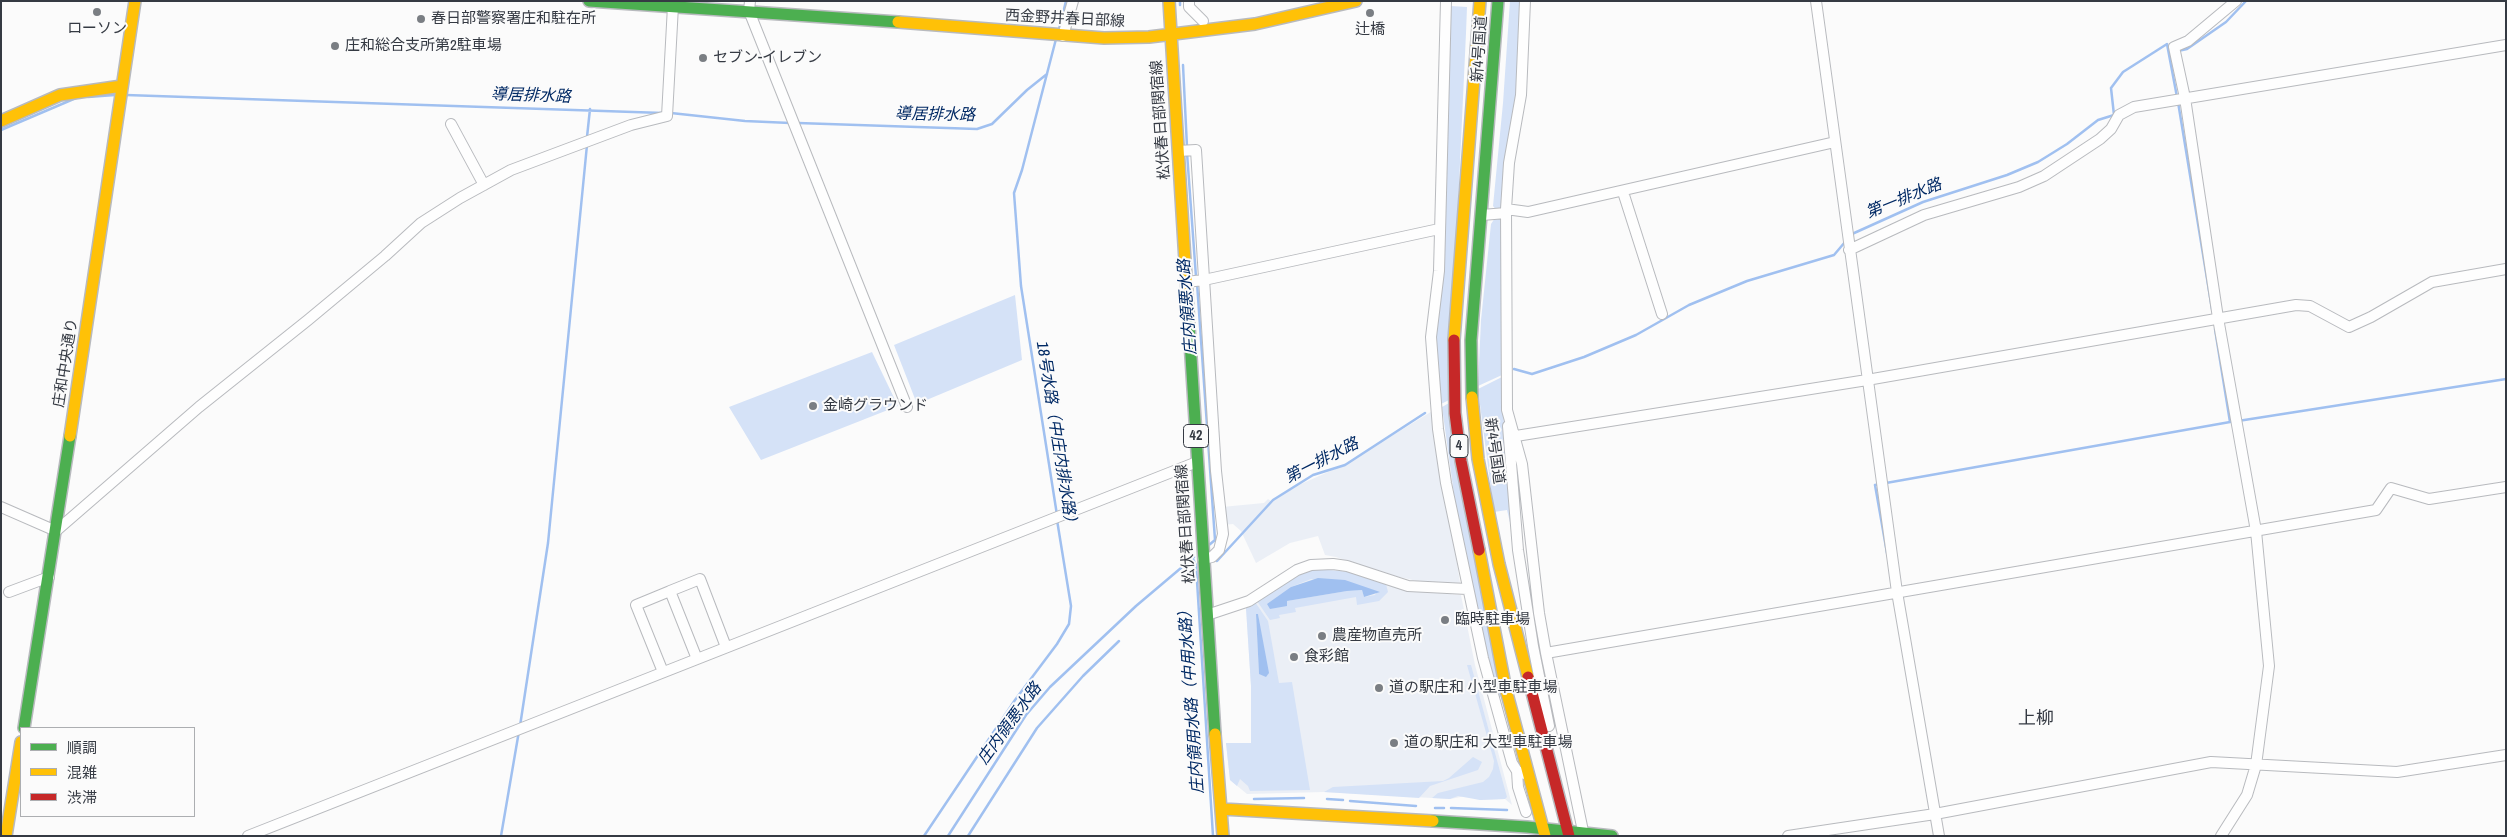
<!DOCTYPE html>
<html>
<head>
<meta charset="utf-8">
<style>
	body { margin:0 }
	#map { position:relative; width:2507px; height:837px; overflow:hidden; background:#fbfbfb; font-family:"Archivo Narrow","Noto Sans JP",sans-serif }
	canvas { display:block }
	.frame { position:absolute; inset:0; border:2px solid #353a43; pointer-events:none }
	.legend { position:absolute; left:20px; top:727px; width:175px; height:90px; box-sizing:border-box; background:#fbfbfb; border:1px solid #acaeb1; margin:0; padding:6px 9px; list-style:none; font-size:15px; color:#353a43 }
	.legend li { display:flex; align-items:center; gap:10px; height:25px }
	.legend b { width:25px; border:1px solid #acaeb1 }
</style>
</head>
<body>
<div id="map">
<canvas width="2507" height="837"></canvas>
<div class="frame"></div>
<ul class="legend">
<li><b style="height:6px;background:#4caf50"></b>順調</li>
<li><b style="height:6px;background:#ffc107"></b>混雑</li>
<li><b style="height:6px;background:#c62828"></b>渋滞</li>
</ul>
</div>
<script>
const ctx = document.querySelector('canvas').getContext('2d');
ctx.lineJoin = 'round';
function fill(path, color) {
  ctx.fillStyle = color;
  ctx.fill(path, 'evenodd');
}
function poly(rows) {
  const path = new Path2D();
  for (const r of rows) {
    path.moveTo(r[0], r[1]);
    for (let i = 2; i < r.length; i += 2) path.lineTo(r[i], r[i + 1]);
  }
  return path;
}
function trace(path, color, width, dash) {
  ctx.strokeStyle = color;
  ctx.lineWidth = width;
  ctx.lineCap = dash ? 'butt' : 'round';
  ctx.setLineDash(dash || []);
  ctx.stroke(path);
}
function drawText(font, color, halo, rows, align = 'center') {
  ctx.font = font + ' "Archivo Narrow","Noto Sans JP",sans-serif';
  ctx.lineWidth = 4;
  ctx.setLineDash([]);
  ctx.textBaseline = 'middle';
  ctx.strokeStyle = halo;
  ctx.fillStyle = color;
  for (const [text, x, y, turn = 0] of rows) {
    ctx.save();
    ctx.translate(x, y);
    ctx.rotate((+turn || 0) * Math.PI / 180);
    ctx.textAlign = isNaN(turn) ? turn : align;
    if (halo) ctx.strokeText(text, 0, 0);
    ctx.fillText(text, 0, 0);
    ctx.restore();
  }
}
fill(poly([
	[1434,410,1460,583,1417,581,1378,572,1336,557,1325,555,1318,536,1290,543,1256,563,1241,531,1233,524,1223,525,1222,507,1264,503,1268,499,1271,501,1301,484,1344,465],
	[1326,569,1349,572,1415,591,1461,595,1475,665,1512,805,1505,799,1480,800,1466,796,1450,799,1324,792,1247,794,1230,780,1226,743,1251,743,1251,686,1246,608,1287,580]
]), '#ebeff6');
fill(poly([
	[1510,1,1521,1,1517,89,1503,210,1498,212,1493,206,1503,103],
	[1451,6,1467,7,1466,33,1449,400,1441,404,1435,336],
	[1502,217,1502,375,1478,386,1481,320,1491,224,1495,218],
	[1015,295,1022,360,917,404,894,345],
	[872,352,898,406,761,460,729,407],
	[1502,377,1503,411,1513,535,1507,510,1494,512,1478,389],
	[1449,403,1502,697,1496,698,1457,516,1442,407],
	[1317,569,1349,572,1386,584,1388,592,1379,601,1357,605,1356,597,1295,608,1296,612,1279,615,1280,618,1270,620,1257,601,1302,573],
	[1311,579,1377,592,1375,595,1364,597,1362,590,1347,591,1287,601,1291,587],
	[1255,602,1268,621,1279,683,1292,682,1310,790,1250,791,1248,786,1240,779,1237,786,1230,780,1226,743,1251,743,1251,686,1246,608],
	[1256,614,1258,614,1268,675,1259,674],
	[1467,665,1471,665,1507,797,1505,799,1480,800,1458,796,1450,799,1432,798,1438,793,1483,782,1489,777,1493,769,1494,761],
	[1473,757,1482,762,1478,770,1430,786,1419,798,1324,792,1333,787,1443,781,1449,778]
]), '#d5e2f7');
fill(poly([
	[1318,578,1345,580,1380,592,1364,597,1362,590,1347,591,1287,601,1287,606,1270,609,1267,604,1291,587],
	[1256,614,1258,614,1269,673,1266,677,1259,674]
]), '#a0c0f0');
trace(poly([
	[1180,1,1180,5],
	[1059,29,1066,1],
	[1056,39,1022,170,1014,193,1021,286,1057,515],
	[2178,51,2187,49,2226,22,2246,1],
	[1183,65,1187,147],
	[126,95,663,113],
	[88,97,115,95],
	[2178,102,2212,309],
	[671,113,745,121,790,123],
	[798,123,977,129,992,124,1027,90,1047,74],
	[1,130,76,98],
	[587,137,590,109],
	[1187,153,1196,277],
	[1852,234,1923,202,2007,175,2038,162,2067,144,2098,120,2114,115,2111,88,2123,72,2167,44,2177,97],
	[1197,283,1215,540,1209,545],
	[2215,329,2230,422],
	[1514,369,1532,374,1584,357,1636,335,1689,305,1747,281,1834,255,1845,242],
	[2238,421,2506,379],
	[1886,483,2230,422],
	[1881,484,1875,485,1887,553],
	[1193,559,1196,565,1213,836],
	[1217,561,1273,500,1313,475,1345,465,1425,413],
	[520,726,548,543,587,145],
	[1254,799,1304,798],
	[1327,799,1343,800],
	[1350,801,1416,806],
	[1435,808,1444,808],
	[1451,808,1507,810],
	[501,836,519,731],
	[924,836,1015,700,1057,644,1069,624,1071,606,1057,520],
	[948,836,1026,715,1050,687,1136,606,1194,557],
	[968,836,1037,728,1083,676,1119,641]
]), '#a0c0f0', 2.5);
const street = poly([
	[750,1,749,11,907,407],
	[1189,1,1189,7,1203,21],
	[1446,1,1439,271,1431,337,1438,429,1446,483,1483,658,1512,763,1517,771,1528,775],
	[1525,1,1521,95,1509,163,1506,209,1507,410,1522,464,1539,613,1546,653,1584,836],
	[1816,1,1897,592,1939,836],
	[1063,36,1073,1],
	[451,124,484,185],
	[1178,151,1196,150,1216,471,1223,534,1219,550,1212,557,1203,559],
	[1623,192,1662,314],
	[1506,209,1528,212,1835,142],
	[1482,215,1506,213],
	[1849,250,1924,215,2019,187,2044,176,2100,139,2111,129,2119,115,2134,107,2506,45],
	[1186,282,1204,280,1439,229],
	[1508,426,1518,550,1533,646,1549,726],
	[1516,436,1867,380,2296,305,2310,306,2349,327,2371,317,2432,282,2506,269],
	[1,507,56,531,199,407,308,320,385,256,421,223,460,198,511,170,631,125,667,116,673,6],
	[9,592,49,577],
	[1207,615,1249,601,1297,570,1311,565,1333,564,1347,566,1408,586,1467,589],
	[1546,653,2376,510,2391,488,2429,499,2506,487],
	[697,659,670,591,700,579,726,647],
	[663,672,636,605,670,591],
	[1517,771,1518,787,1526,812],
	[248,836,1197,462],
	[1788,836,1935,814,2211,762,2397,772,2506,755],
	[2221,836,2247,795,2256,765,2269,666,2256,531,2218,318,2185,98,2174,47,2188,41,2236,1]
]);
const fast = poly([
	[589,1,898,22],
	[1188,310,1215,734],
	[1472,397,1471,340,1498,1],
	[24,728,70,436],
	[1433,821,1527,827,1612,836]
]);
const slow = poly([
	[1169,1,1188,310],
	[898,22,1104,38,1149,37,1255,24,1356,1],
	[1,121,60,95,122,86],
	[1454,340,1480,1],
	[1472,397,1478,459,1499,564,1528,677],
	[70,436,135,1],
	[1479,550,1506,690,1545,836],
	[1215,734,1223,836],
	[1222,809,1433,821],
	[6,836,21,742]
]);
const jam = poly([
	[1454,340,1455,413,1461,461,1479,550],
	[1528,677,1569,836]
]);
trace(street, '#b8babe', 12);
trace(fast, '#b8babe', 14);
trace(slow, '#b8babe', 14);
trace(jam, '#b8babe', 14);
trace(street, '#fefefe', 10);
trace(fast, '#4caf50', 11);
trace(slow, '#ffc107', 11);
trace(jam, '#c62828', 11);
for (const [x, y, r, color] of [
	[97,12,5,"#7a7e83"],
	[1370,13,5,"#7a7e83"],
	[421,19,5,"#7a7e83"],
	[335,46,5,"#7a7e83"],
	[703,58,5,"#7a7e83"],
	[813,406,5,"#7a7e83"],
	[1445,620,5,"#7a7e83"],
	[1322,636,5,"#7a7e83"],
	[1294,657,5,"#7a7e83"],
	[1379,688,5,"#7a7e83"],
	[1394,743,5,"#7a7e83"]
]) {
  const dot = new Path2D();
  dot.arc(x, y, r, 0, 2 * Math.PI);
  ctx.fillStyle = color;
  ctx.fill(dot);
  trace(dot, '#fbfbfb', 2);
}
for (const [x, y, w] of [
	[1196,436,25],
	[1459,446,18]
]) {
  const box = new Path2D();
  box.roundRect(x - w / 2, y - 11.5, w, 23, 4);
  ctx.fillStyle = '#fbfbfb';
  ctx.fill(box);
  trace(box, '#353a43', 1);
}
drawText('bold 14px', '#353a43', null, [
	["42",1196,436],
	["4",1459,446]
]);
drawText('15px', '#353a43', '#fbfbfb', [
	["春日部警察署庄和駐在所",431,19],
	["ローソン",97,29,"center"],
	["辻橋",1370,30,"center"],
	["庄和総合支所第2駐車場",345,46],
	["セブン-イレブン",713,58],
	["金崎グラウンド",823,406],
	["臨時駐車場",1455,620],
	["農産物直売所",1332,636],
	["食彩館",1304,657],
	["道の駅庄和 小型車駐車場",1389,688],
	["道の駅庄和 大型車駐車場",1404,743]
], 'left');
drawText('15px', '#353a43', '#fbfbfb', [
	["西金野井春日部線",1065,19,3],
	["新4号国道",1480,49,-86],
	["松伏春日部関宿線",1161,120,-94],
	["庄和中央通り",66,363,-81],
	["新4号国道",1494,451,82],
	["松伏春日部関宿線",1186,524,-94]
]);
drawText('italic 16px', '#002964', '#fbfbfb', [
	["導居排水路",531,96,2],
	["導居排水路",935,115,1],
	["第一排水路",1904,199,-22],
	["庄内領悪水路",1188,307,-94],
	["18号水路（中庄内排水路）",1056,436,81],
	["第一排水路",1322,461,-27],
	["庄内領用水路（中用水路）",1192,698,-94],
	["庄内領悪水路",1010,724,-54]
]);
drawText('18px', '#353a43', '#fbfbfb', [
	["上柳",2036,719]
]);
</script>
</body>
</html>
